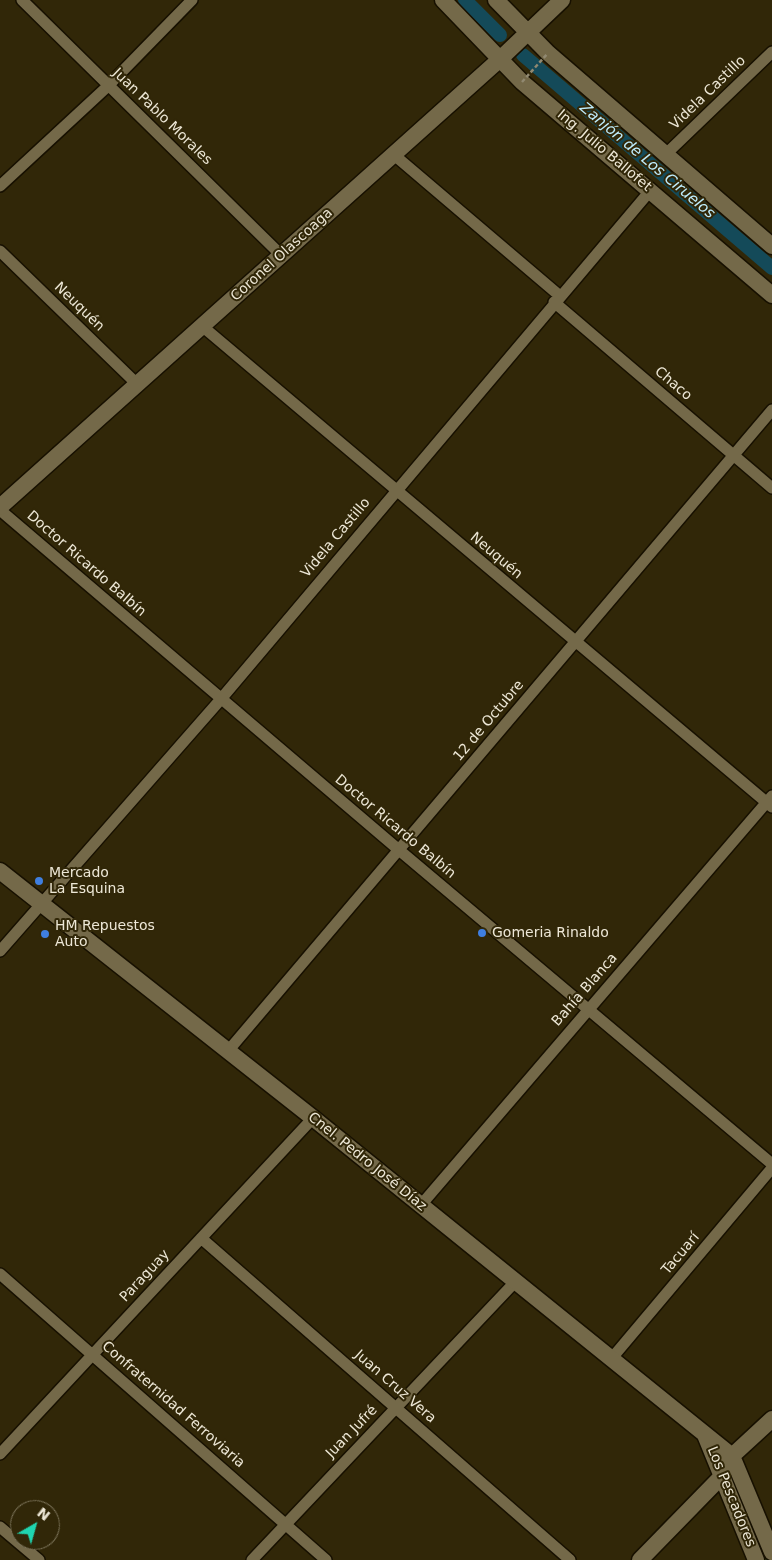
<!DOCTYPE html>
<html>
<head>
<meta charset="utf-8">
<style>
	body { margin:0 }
	#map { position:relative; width:772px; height:1560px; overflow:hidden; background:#312708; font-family:"DejaVu Sans",sans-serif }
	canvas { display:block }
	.north { position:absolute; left:10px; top:1500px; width:50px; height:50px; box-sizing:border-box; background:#312708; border:1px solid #7c745a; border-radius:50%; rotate:38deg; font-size:14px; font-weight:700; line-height:20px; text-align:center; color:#ede7d6 }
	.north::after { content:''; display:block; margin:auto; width:18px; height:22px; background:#1fd5b0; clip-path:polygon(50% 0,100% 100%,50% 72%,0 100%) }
</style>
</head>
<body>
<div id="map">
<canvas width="772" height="1560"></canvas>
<div class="north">N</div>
</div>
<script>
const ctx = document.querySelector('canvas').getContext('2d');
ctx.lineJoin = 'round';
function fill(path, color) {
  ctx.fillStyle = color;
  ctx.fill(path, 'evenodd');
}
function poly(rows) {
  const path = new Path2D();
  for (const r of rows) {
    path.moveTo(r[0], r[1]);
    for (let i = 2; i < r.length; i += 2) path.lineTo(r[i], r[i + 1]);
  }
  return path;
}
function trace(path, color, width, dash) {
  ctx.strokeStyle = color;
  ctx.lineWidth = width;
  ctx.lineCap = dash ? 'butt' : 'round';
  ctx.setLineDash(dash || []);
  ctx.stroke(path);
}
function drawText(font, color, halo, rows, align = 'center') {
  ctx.font = font + ' "DejaVu Sans",sans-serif';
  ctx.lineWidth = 4;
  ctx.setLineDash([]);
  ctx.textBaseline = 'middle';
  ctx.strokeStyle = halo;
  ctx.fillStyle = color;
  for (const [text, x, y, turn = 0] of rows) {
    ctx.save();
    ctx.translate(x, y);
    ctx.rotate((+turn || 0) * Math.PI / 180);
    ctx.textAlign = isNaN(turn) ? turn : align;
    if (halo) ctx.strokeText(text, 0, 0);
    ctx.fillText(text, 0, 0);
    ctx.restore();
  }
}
fill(poly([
	[734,1476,738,1480,769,1560,760,1560,729,1479]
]), '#354c21');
trace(poly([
	[465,0,500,35],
	[523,55,772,268]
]), '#144a59', 14);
const street = poly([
	[22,0,281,255],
	[393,154,560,296],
	[665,155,772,52],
	[0,186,108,86,192,0],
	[0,251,137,384],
	[554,302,772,488],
	[202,326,772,807],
	[0,510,399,850,772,1164],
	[0,951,221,699,650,191],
	[228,1051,772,410],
	[421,1205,772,796],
	[201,1238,570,1560],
	[0,1274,326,1560],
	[612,1358,772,1168],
	[0,1454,313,1118],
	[0,1527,39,1560],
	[252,1560,516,1281]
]);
const secondary = poly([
	[443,0,522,82,772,295],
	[496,0,548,53,772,246],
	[0,507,499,60,562,0],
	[0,871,313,1118,732,1456,772,1552],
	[705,1435,756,1560],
	[640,1560,722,1476,726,1463,732,1456,772,1419]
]);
trace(street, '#171000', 14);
trace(secondary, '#171000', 19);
trace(street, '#746949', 11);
trace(secondary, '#746949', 16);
trace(poly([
	[522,82,548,53]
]), '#918971', 2.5, [4, 2.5]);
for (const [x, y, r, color] of [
	[39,881,5,"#3f7fe0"],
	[482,933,5,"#3f7fe0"],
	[45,934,5,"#3f7fe0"]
]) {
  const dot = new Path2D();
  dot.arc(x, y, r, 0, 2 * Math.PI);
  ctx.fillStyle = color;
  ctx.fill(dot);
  trace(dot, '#312708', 2);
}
drawText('14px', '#ede7d6', '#312708', [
	["Videla Castillo",708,93,-44],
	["Juan Pablo Morales",162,117,44],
	["Ing. Julio Ballofet",604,151,40],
	["Coronel Olascoaga",282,255,-42],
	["Neuquén",79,307,44],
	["Chaco",673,384,40],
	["Videla Castillo",336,538,-50],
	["Neuquén",496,556,40],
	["Doctor Ricardo Balbín",86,564,41],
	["12 de Octubre",489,721,-50],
	["Doctor Ricardo Balbín",395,827,40],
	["Bahía Blanca",585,990,-49],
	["Cnel. Pedro José Díaz",367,1162,39],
	["Tacuarí",681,1254,-50],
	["Paraguay",145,1276,-47],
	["Juan Cruz Vera",395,1387,41],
	["Confraternidad Ferroviaria",173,1405,41],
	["Juan Jufré",352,1432,-46],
	["Los Pescadores",731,1497,68]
]);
drawText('14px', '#ede7d6', '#312708', [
	["Mercado",49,873],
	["La Esquina",49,889],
	["HM Repuestos",55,926],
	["Auto",55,942],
	["Gomeria Rinaldo",492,933]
], 'left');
drawText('italic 15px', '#beecfc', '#312708', [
	["Zanjón de Los Ciruelos",647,161,40]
]);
</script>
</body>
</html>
